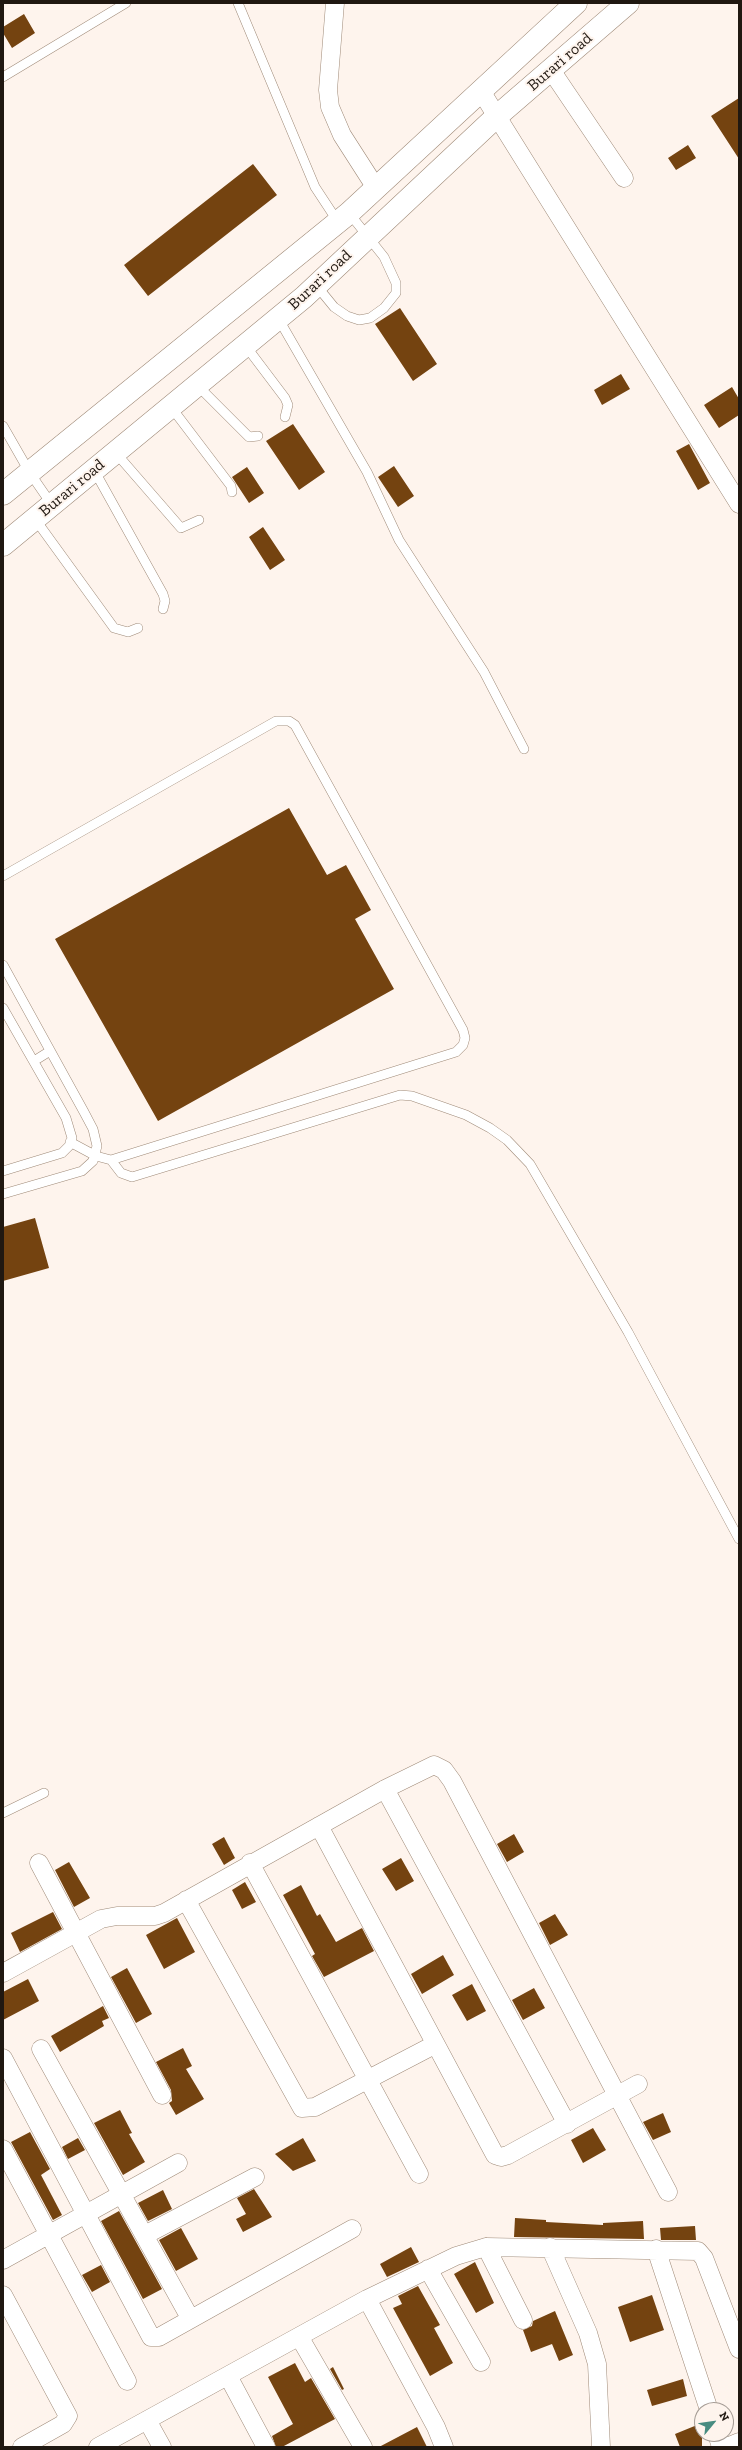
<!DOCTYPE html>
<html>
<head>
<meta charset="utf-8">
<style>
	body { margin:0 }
	#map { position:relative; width:742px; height:2450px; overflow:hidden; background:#fef4ed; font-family:"Zilla Slab",serif }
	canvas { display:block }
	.frame { position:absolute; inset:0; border:4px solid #201811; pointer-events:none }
	.north { position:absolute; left:694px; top:2402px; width:40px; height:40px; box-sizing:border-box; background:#fef4ed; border:1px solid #a59c95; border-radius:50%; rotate:61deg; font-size:11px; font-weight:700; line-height:16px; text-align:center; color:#201811 }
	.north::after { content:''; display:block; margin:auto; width:14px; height:18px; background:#488c81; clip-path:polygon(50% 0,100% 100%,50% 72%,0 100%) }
</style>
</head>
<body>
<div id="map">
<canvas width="742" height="2450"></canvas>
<div class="frame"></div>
<div class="north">N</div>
</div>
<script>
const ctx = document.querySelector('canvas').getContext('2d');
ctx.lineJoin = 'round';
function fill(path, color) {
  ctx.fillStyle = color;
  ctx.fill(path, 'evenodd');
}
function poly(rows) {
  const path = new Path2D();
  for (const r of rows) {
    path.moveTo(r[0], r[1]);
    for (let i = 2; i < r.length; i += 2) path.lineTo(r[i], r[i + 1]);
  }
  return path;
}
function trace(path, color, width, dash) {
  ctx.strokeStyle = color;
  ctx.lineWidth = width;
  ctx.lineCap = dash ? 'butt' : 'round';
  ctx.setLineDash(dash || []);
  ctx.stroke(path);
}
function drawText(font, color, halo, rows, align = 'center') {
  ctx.font = font + ' "Zilla Slab",serif';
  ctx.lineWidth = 4;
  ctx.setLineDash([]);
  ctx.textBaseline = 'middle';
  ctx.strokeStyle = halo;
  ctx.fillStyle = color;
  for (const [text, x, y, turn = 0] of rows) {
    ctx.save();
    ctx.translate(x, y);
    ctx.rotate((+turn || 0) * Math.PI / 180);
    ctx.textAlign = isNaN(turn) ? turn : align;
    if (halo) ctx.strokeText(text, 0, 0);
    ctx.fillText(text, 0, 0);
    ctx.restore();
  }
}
fill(poly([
	[24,14,35,33,12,48,3,33,3,27],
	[739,98,739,159,711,116],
	[688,145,696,158,676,170,668,158],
	[253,164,277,195,148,296,124,265],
	[400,308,437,364,413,381,375,324],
	[621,374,630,389,602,405,594,390],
	[732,387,739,399,739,415,719,428,704,405],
	[293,424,325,472,299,490,266,441],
	[689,444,710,483,698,490,676,451],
	[394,466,414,496,398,507,378,477],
	[247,467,264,493,249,503,232,477],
	[263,527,285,560,270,570,249,537],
	[289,808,327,875,346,865,371,910,355,919,394,989,158,1121,55,939],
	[35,1218,49,1268,3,1281,3,1227],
	[514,1834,524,1852,507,1862,497,1844],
	[224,1837,235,1858,224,1865,212,1844],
	[401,1858,414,1881,396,1891,382,1869],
	[69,1862,90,1898,74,1907,55,1870],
	[245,1882,256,1902,242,1909,232,1890],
	[301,1885,317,1916,320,1914,336,1942,362,1928,374,1951,324,1977,312,1956,315,1954,283,1895],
	[53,1912,62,1929,20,1952,11,1933],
	[555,1914,568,1935,550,1945,539,1923],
	[177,1918,195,1952,164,1969,146,1935],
	[443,1955,454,1975,422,1994,411,1974],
	[127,1968,152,2014,136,2023,111,1977],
	[28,1979,39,2001,3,2020,3,1992],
	[472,1984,486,2011,467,2021,452,1995],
	[534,1988,545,2008,523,2020,512,2000],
	[103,2006,109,2018,102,2021,104,2026,60,2052,51,2036],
	[183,2048,192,2066,186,2069,204,2099,176,2115,169,2103,172,2101,171,2090,156,2062],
	[120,2110,132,2133,129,2134,145,2162,123,2175,94,2123],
	[663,2113,671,2132,653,2140,643,2122],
	[593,2128,606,2150,583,2163,571,2140],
	[30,2132,50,2169,41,2175,62,2215,53,2220,11,2142],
	[78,2138,85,2150,68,2159,62,2147],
	[303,2138,316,2161,293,2171,275,2154],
	[254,2189,272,2217,243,2232,236,2219,246,2214,237,2198],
	[163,2190,172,2209,148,2221,138,2203],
	[119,2211,162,2289,143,2299,101,2221],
	[515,2218,546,2220,546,2222,603,2225,603,2223,643,2221,644,2239,514,2237],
	[695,2226,696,2240,661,2240,660,2228],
	[181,2228,198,2259,176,2271,159,2240],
	[411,2247,419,2262,387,2277,380,2264],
	[475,2262,494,2303,476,2313,454,2274],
	[101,2265,110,2282,92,2292,82,2275],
	[418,2286,440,2325,434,2328,453,2363,430,2376,393,2308,402,2304,398,2296],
	[652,2295,664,2330,630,2342,618,2307],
	[555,2311,573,2355,559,2361,552,2344,531,2352,523,2330,532,2326,533,2321],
	[295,2363,305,2382,311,2378,335,2419,282,2447,276,2447,272,2436,293,2424,268,2377],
	[333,2367,344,2389,342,2390,330,2369],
	[683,2379,687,2396,652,2406,647,2390],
	[702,2423,702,2447,680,2447,675,2434],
	[417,2427,427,2447,379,2447]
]), '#744310');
const service = poly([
	[238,3,315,187,338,222],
	[3,77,126,3],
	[316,285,334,307,347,316,359,320,370,318,384,308,396,293,396,283,384,257,349,213],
	[278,318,367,472,399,540,484,672,524,749],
	[245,345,285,398,288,405,285,417],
	[197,385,249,437,258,436],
	[171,407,231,486,232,492],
	[3,426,30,473,52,505],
	[115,452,181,528,199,520],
	[94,470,163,594,165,601,163,609],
	[35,519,114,628,128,632,138,628],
	[3,876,276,721,289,721,295,725,463,1030,465,1038,463,1045,456,1052,111,1160,96,1156,70,1142],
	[3,965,84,1112,93,1129,97,1146,93,1161,82,1171,3,1194],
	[3,1008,66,1118,72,1138,69,1146,62,1153,3,1171],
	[34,1061,50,1051],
	[111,1160,121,1173,132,1177,400,1095,412,1096,466,1115,490,1128,507,1140,530,1164,628,1332,739,1539],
	[3,1813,44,1793]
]);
const minor = poly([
	[335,3,328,90,330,107,342,135,376,188],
	[551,70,624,178],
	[481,91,739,504],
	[319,1826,495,2155,501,2157,508,2155,638,2084],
	[39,1863,162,2095],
	[250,1863,419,2174],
	[186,1900,302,2108,315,2107,434,2045],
	[3,1973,101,1919,117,1916,155,1916,164,1913,385,1789],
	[41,2049,190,2318],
	[3,2058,151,2337,159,2337,352,2229],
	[567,2124,385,1789,434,1765,444,1770,452,1781,668,2192],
	[3,2149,127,2381],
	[145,2235,255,2177],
	[486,2247,523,2320],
	[550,2247,588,2333,597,2364,601,2447],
	[656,2249,709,2410],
	[3,2260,178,2163],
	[428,2269,481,2362],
	[3,2295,68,2416,63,2424,22,2447],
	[367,2299,436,2427,444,2447],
	[300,2338,363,2447],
	[228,2376,266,2447],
	[147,2420,162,2447],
	[717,2434,721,2447],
	[98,2447,367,2299,456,2256,486,2247,698,2251,704,2258,739,2349],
	[727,2447,739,2442]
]);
const secondary = poly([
	[3,494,349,213,576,3],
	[3,545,304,297,496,117,628,3]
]);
trace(service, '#9f8a78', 10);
trace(minor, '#9f8a78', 19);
trace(secondary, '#9f8a78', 23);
trace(service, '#fff', 9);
trace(minor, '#fff', 18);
trace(secondary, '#fff', 22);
drawText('16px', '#201811', '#fef4ed', [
	["Burari road",560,62,-41],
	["Burari road",320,280,-43],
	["Burari road",72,488,-40]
]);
</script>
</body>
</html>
